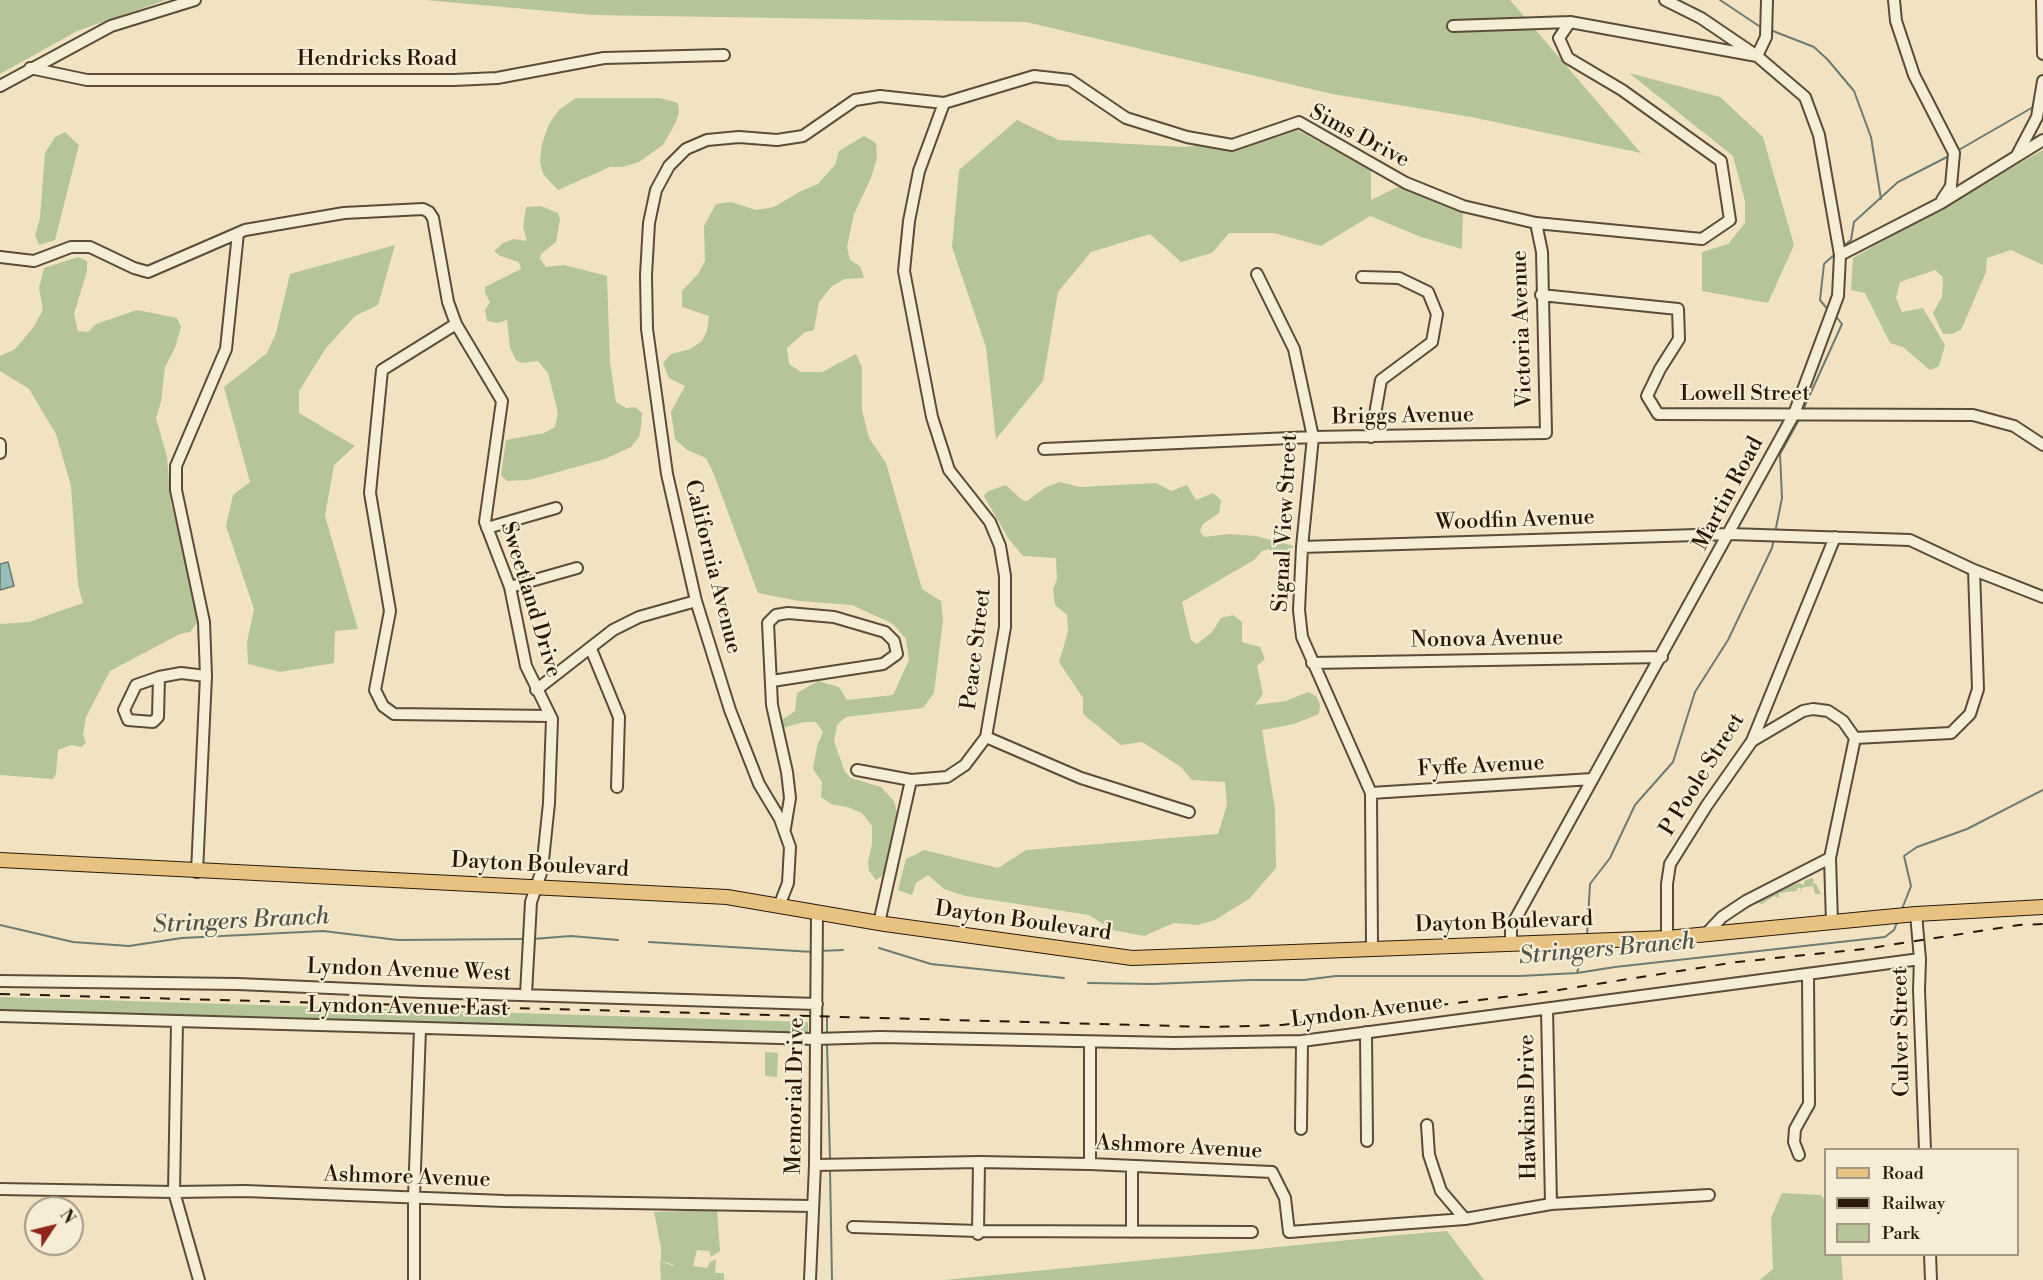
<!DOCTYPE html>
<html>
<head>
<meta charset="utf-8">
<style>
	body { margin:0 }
	#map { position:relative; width:2043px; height:1280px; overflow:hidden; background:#f1e3c2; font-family:"Libre Bodoni",serif }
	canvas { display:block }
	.legend { position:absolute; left:1824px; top:1148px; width:195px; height:108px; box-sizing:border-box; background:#f6edd7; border:2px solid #a49885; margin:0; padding:8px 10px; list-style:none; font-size:18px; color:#29180a }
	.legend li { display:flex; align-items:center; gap:12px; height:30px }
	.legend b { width:30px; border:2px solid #a49885 }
	.north { position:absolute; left:24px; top:1196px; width:60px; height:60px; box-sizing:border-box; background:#f6edd7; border:2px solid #a49885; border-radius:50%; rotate:55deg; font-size:16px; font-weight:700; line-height:24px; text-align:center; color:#29180a }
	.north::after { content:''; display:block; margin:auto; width:21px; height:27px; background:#8f2418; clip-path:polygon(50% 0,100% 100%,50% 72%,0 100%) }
</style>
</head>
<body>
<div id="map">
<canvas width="2043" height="1280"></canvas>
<ul class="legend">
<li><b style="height:8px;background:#e8c281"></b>Road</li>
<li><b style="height:8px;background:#29180a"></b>Railway</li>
<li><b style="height:16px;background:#b5c597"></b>Park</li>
</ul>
<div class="north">N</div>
</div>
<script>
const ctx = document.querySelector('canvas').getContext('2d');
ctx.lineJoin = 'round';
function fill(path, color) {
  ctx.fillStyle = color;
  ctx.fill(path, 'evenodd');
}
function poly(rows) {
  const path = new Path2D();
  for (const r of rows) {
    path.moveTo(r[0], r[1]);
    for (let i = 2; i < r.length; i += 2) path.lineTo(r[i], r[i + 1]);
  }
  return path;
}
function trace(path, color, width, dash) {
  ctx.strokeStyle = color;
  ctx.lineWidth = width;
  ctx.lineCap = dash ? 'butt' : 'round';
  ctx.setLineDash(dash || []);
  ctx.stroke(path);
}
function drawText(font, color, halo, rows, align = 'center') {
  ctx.font = font + ' "Libre Bodoni",serif';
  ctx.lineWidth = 4.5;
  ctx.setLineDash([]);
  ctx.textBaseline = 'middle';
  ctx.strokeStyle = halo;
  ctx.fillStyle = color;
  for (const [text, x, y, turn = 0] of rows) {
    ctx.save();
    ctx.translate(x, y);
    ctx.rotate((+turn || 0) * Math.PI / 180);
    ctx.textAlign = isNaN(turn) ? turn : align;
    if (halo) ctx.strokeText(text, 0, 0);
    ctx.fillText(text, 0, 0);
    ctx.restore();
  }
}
fill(poly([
	[0,0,166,0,77,31,0,74],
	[425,0,1510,0,1641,153,1471,117,1332,94,1026,22,593,15],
	[1629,73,1720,97,1763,137,1794,245,1768,303,1702,291,1702,252,1728,244,1745,223,1745,201,1733,156],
	[576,98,659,98,678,103,679,112,675,124,663,145,639,162,622,167,610,167,558,190,543,174,540,161,542,144,549,124,559,110],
	[1017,120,1059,140,1185,147,1297,130,1371,170,1371,200,1406,183,1463,206,1462,249,1421,237,1370,216,1321,246,1274,233,1229,233,1212,253,1181,262,1150,234,1091,252,1058,292,1043,381,996,439,986,347,952,247,959,170],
	[65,132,79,145,55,240,39,245,35,235,40,218,45,153,55,137],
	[864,136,876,143,877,158,871,178,854,214,847,247,850,260,860,266,864,278,845,279,832,286,819,302,814,330,805,332,787,348,789,364,801,372,822,372,856,354,862,367,862,410,869,438,886,463,922,589,941,601,943,620,934,693,923,708,846,717,837,725,834,741,845,772,851,778,881,787,894,801,897,812,887,864,882,876,876,880,869,871,868,862,872,844,872,826,862,813,847,807,831,804,821,797,822,782,813,769,817,746,823,732,816,722,804,722,783,728,783,719,795,711,797,693,818,681,839,687,847,700,893,695,909,660,906,639,893,624,852,605,799,601,758,593,713,472,706,458,687,450,675,439,671,412,685,386,669,378,663,363,671,354,690,349,702,341,707,331,709,316,682,307,682,291,698,274,705,261,704,226,716,204,731,202,756,210,774,207,801,191,818,184,835,165,839,151],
	[2043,150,2043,268,2043,265,2011,250,1987,258,1986,272,1961,330,1952,334,1943,334,1933,313,1942,297,1943,277,1935,270,1900,282,1896,298,1902,312,1923,308,1945,345,1939,366,1930,370,1903,347,1890,343,1865,293,1851,290,1853,258],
	[541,206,558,213,560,219,556,242,541,254,540,259,546,267,564,265,607,276,610,362,616,402,626,408,635,407,642,413,641,427,639,437,631,447,605,459,529,480,507,481,501,475,506,440,544,433,555,427,558,413,548,373,538,361,522,363,516,360,510,348,507,320,497,323,487,321,485,310,490,302,485,293,485,287,521,269,519,262,500,256,494,251,503,243,514,239,527,241,523,227,526,207],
	[395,245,378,305,355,316,326,348,299,391,299,413,355,446,334,465,325,516,358,629,335,631,334,663,280,672,248,664,247,642,254,609,226,526,233,495,250,482,224,387,267,353,276,333,290,274],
	[78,257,87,261,87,271,74,314,78,331,88,332,96,324,137,310,177,318,181,327,175,348,165,367,161,402,156,418,167,457,171,503,192,589,197,623,190,632,180,634,110,671,86,717,83,735,86,743,81,747,71,745,58,750,56,774,53,779,0,775,0,624,29,622,83,603,78,585,71,486,56,434,29,389,0,371,0,356,15,349,33,328,43,310,39,288,44,268],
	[1060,482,1080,487,1156,483,1171,491,1187,485,1196,500,1213,493,1221,500,1219,513,1203,524,1200,531,1204,537,1229,534,1256,536,1294,546,1280,558,1269,549,1262,551,1254,560,1182,602,1191,640,1197,644,1212,632,1221,618,1233,615,1242,622,1242,642,1260,647,1265,659,1257,666,1263,694,1255,705,1286,701,1308,692,1316,696,1320,704,1319,714,1294,724,1262,730,1275,809,1276,868,1249,899,1215,920,1198,925,1174,923,1144,936,1112,930,1089,915,965,896,944,889,928,875,916,883,912,895,898,890,906,859,924,850,998,868,1026,850,1218,834,1227,805,1225,782,1192,780,1181,767,1142,742,1121,745,1083,714,1083,698,1059,662,1068,632,1067,615,1055,605,1053,589,1057,579,1056,558,1023,556,1008,538,984,496,988,491,1006,485,1022,500,1027,501,1046,487],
	[1812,878,1814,881,1812,883,1816,884,1821,894,1815,894,1813,886,1801,888,1802,896,1800,888,1797,888,1797,891,1779,893,1779,898,1774,896,1762,904,1756,902,1787,887,1799,883,1804,885,1804,881],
	[0,997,808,1022,808,1033,0,1012],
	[765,1052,778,1053,777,1077,765,1076],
	[1782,1193,1821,1195,1825,1200,1826,1254,1841,1255,1843,1280,1760,1280,1773,1269,1771,1218],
	[717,1210,720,1251,711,1257,709,1251,697,1250,693,1266,707,1268,710,1262,716,1259,715,1273,724,1273,724,1280,661,1280,660,1261,673,1266,678,1261,674,1265,661,1261,661,1247,654,1212],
	[1447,1231,1484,1280,944,1280,1399,1235]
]), '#b5c597');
const water = poly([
	[8,562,14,586,0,590,0,564,8,562]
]);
fill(water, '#9bbdb8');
trace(water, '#6d7b72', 1.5);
trace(poly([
	[1720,0,1759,26],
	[1773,31,1814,47,1828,60,1854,91,1871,137,1881,199],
	[1957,151,2035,106],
	[1841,248,1851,240,1854,222,1898,182,1949,156],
	[1829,311,1820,300,1824,264,1835,254],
	[1803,410,1842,324,1834,314],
	[1775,533,1782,498,1780,454,1800,418],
	[1902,909,1911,886,1904,856,1917,847,1967,829,2043,790],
	[0,925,73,942,129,946,182,938,323,931,398,940,522,939],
	[1587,936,1590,884,1610,858,1635,805,1673,762,1695,692,1728,640,1772,548,1774,538],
	[533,939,571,936,618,940],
	[649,942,813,952],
	[879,948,931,964,1064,978],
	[819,951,843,950],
	[1577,973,1584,947],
	[1088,983,1152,984,1250,980,1304,980,1336,976,1520,976,1577,973,1615,967,1885,937,1894,930,1898,920],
	[827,1017,827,1034],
	[827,1043,830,1160],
	[830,1169,832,1280]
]), '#6d7b72', 2);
const minor = poly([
	[1665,0,1701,18,1757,56,1766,37,1767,0],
	[1894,0,1896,21,1914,75,1954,153,1951,186,1942,200],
	[2042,0,2043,54],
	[1453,26,1570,22,1757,56,1805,97,1819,135,1840,255,1838,296,1794,414,1511,927,1511,944],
	[30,68,87,80,454,80,497,78,604,58,724,55],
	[0,86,111,26,195,0],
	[2016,157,2037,117,2043,81],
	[1840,255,1941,203,2043,140],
	[0,257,34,261,71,247,90,247,134,268,148,272,245,230,344,213,423,209,429,212,433,218,448,302,456,324,502,401,485,522,510,587,526,666,552,719,549,803,542,870,531,902,526,994],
	[1257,274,1294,349,1313,437,1302,547,1299,610,1302,637,1371,793,1372,949],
	[1362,277,1399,278,1428,292,1437,314,1432,342,1381,380,1371,437],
	[1541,295,1678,309,1679,339,1660,369,1647,396,1658,414,1973,415,2014,426,2043,445],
	[456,324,382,370,370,493,390,611,375,690,383,706,394,714,550,716],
	[0,444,0,453],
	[1044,449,1313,437,1546,433,1542,252,1536,223],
	[487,528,556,508],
	[1302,547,1730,534,1910,540,1974,570,2043,597],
	[510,587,577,568],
	[591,649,619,717,617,787],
	[1312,663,1662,657],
	[159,677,158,717,153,722,128,720,124,710,136,685,159,677,181,673,206,676],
	[772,681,883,664,897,654,894,641,885,632,834,617,788,613,776,615,768,623,772,705,787,772,790,798,785,828],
	[536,690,613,630,639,617,696,601],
	[986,737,1081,778,1189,812],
	[1752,741,1803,711,1813,709,1828,711,1843,721,1855,738,1951,733,1970,714,1978,689,1974,570],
	[857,770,911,780],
	[1371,793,1592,779],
	[197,872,206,676,204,622,176,490,176,466,226,349,238,233],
	[779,906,788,883,790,847,780,819,759,784,730,710,696,601,667,474,647,329,646,275,649,223,656,190,669,166,686,149,707,140,739,137,777,140,803,136,855,100,880,96,944,103,1034,76,1070,80,1126,118,1187,137,1232,145,1299,122,1406,183,1463,206,1536,223,1702,239,1730,220,1721,161,1622,90,1568,58,1559,38,1570,22],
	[1916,914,1920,959,1919,990,1925,1150],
	[879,923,911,780,947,777,965,765,986,737,1005,627,1005,576,1000,546,990,522,949,470,932,417,904,271,909,221,919,171,944,103],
	[1832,923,1830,858,1855,738],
	[1707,933,1722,917,1746,901,1830,858],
	[1667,938,1667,884,1670,864,1707,805,1752,741,1835,537],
	[0,981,238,984,422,992,817,1004],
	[1547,1009,1551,1204],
	[0,1016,815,1039,881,1037,1174,1043,1302,1041,1920,959],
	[177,1022,174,1192,199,1280],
	[1366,1032,1367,1141],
	[1427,1125,1429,1155,1441,1191,1465,1219],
	[1301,1129,1302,1041],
	[1799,1155,1794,1142,1795,1129,1809,1104,1808,974],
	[1090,1164,1090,1042],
	[815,1165,979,1162,1090,1164,1272,1172,1285,1198,1289,1232,1465,1219,1551,1204,1709,1195],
	[1132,1166,1132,1232],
	[0,1189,174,1192,245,1191,504,1201,813,1206],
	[853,1227,978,1231,1252,1232],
	[978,1234,979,1162],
	[1930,1254,1931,1280],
	[414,1280,414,1197,420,1029],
	[810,1280,815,1165,817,913]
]);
const major = poly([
	[0,860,727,897,885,924,1132,958,1667,938,1916,914,2043,907]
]);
trace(minor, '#5b4b38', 14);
trace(major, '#29180a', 16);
trace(minor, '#f6edd7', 10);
trace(major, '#e8c281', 14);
trace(poly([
	[0,994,1211,1027,1282,1025,1552,991,1737,962,1864,949,2019,925,2043,924]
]), '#29180a', 2, [10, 10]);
drawText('22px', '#29180a', '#f6edd7', [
	["Hendricks Road",377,60],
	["Sims Drive",1359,137,28],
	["Victoria Avenue",1523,329,-92],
	["Lowell Street",1745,395],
	["Briggs Avenue",1403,417,-1],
	["Martin Road",1729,494,-62],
	["Woodfin Avenue",1515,521,-2],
	["Signal View Street",1286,523,-87],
	["California Avenue",712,567,76],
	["Sweetland Drive",530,600,73],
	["Nonova Avenue",1487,640,-1],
	["Peace Street",977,649,-83],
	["Fyffe Avenue",1481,767,-3],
	["P Poole Street",1703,775,-58],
	["Dayton Boulevard",540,866,3],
	["Dayton Boulevard",1023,922,8],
	["Dayton Boulevard",1504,923,-2],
	["Lyndon Avenue West",409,971,2],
	["Lyndon Avenue East",408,1008,1],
	["Lyndon Avenue",1367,1012,-7],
	["Culver Street",1902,1032,-91],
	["Memorial Drive",796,1096,-89],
	["Hawkins Drive",1529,1107,-91],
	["Ashmore Avenue",1179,1148,3],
	["Ashmore Avenue",407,1178,2]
]);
drawText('italic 24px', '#515247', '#f6edd7', [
	["Stringers Branch",241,922,-3],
	["Stringers Branch",1607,950,-5]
]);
</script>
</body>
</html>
